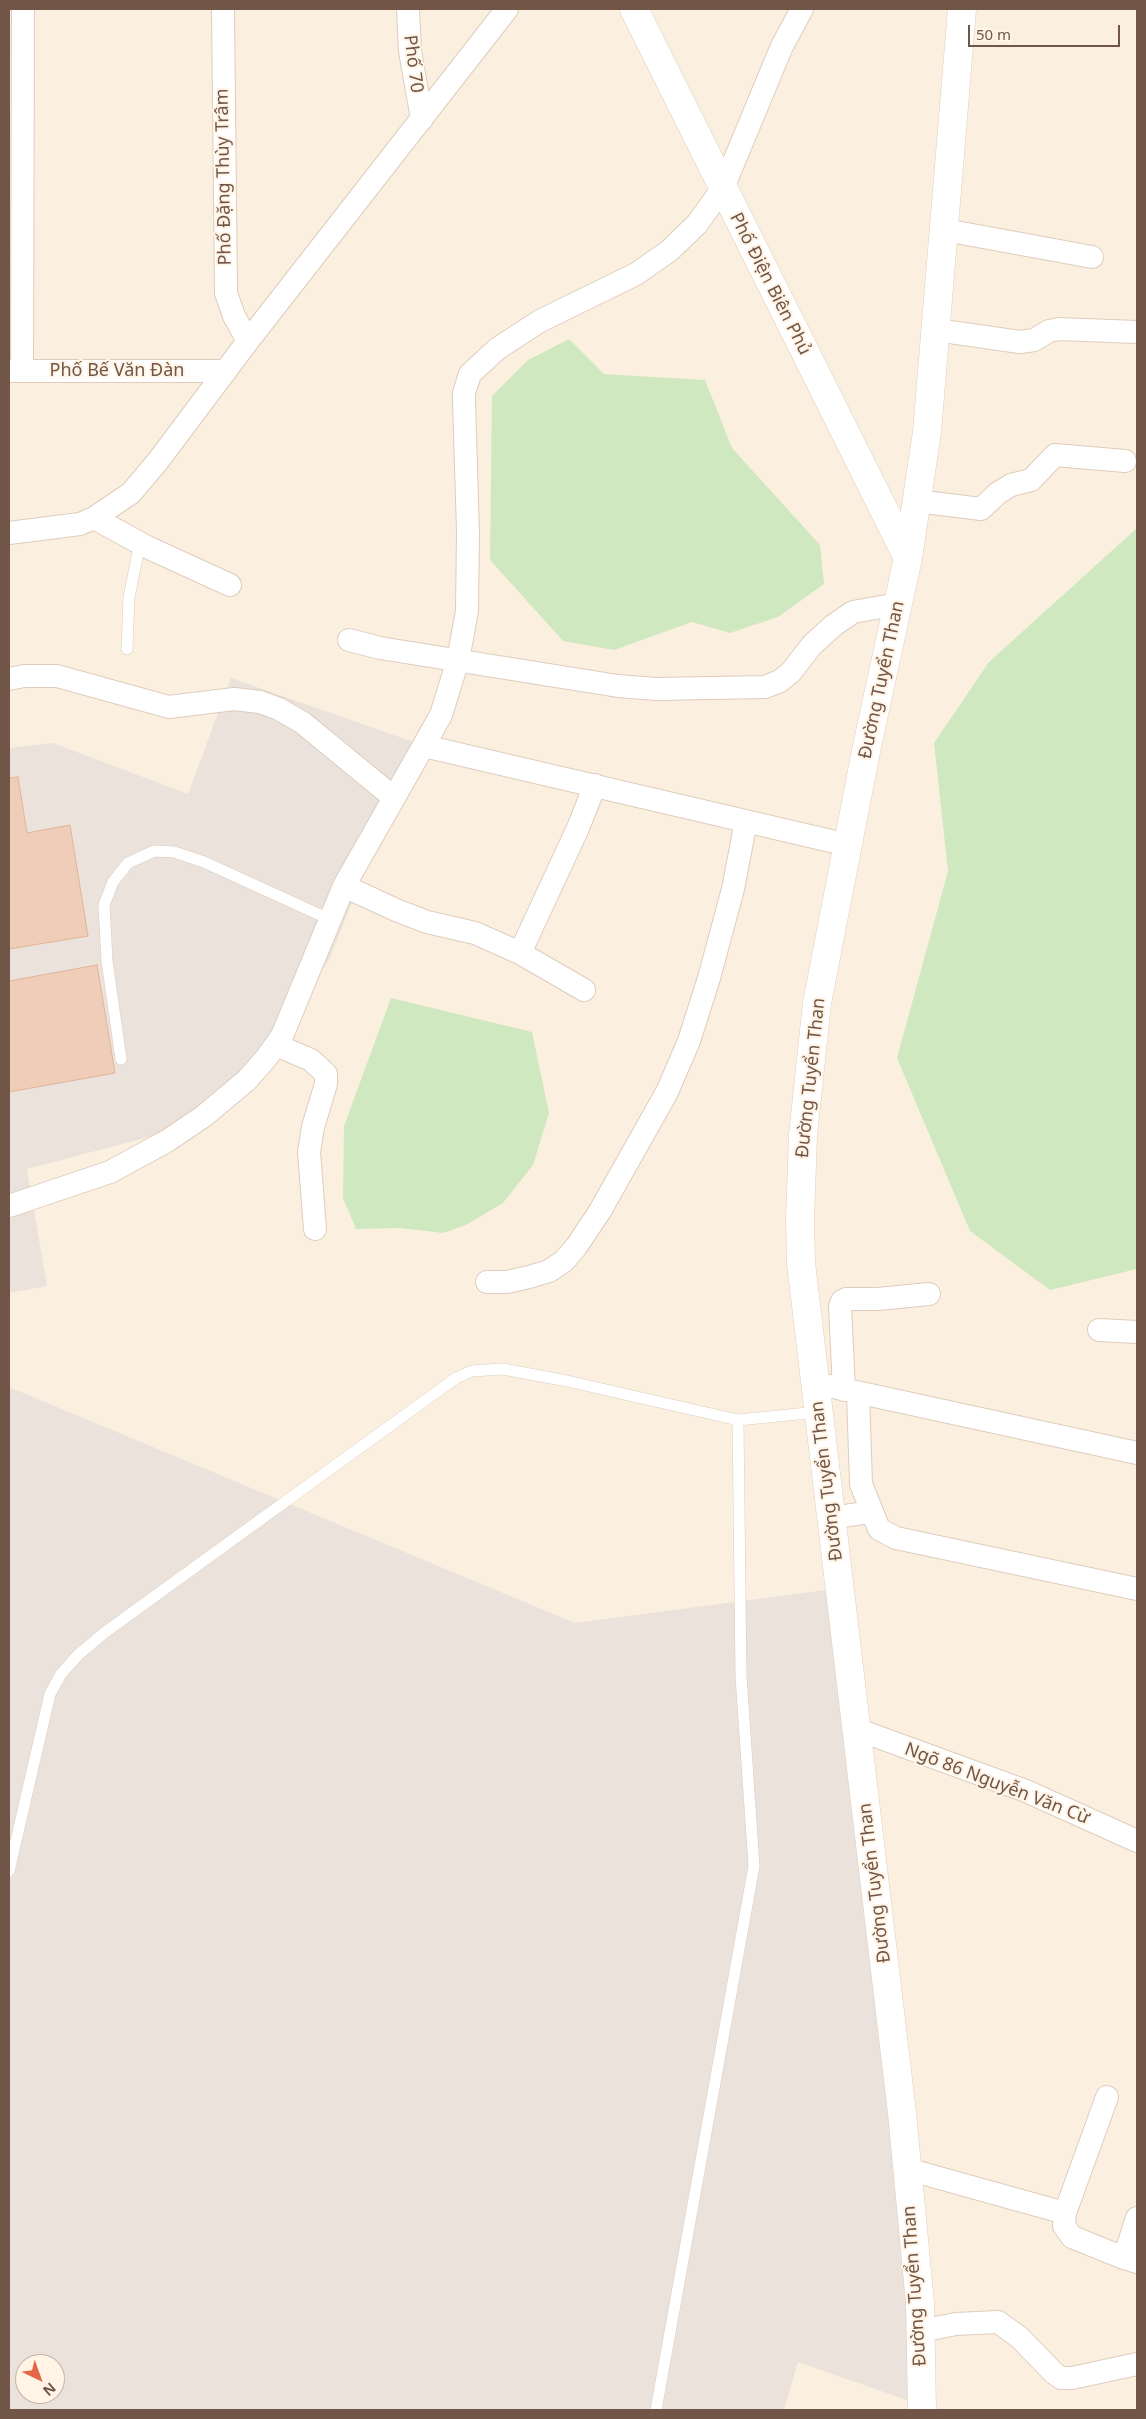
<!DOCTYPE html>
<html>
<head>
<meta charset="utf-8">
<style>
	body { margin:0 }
	#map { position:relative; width:1146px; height:2419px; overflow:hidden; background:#fbf0e0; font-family:"Noto Sans",sans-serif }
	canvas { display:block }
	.frame { position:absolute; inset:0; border:10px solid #715648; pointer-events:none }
	.north { position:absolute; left:15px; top:2354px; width:50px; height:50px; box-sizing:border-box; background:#fff4e5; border:1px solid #c6b5a6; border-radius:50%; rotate:138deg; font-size:14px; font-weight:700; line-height:20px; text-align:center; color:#715648 }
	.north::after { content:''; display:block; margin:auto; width:18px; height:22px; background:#e36747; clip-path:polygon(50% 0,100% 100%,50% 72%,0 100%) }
	.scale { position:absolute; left:968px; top:25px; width:152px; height:22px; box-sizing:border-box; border:2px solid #715648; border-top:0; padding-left:6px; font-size:15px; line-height:18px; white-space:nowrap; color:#715648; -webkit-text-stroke:4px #fff4e5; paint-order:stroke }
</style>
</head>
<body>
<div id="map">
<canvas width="1146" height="2419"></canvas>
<div class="frame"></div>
<div class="north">N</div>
<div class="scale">50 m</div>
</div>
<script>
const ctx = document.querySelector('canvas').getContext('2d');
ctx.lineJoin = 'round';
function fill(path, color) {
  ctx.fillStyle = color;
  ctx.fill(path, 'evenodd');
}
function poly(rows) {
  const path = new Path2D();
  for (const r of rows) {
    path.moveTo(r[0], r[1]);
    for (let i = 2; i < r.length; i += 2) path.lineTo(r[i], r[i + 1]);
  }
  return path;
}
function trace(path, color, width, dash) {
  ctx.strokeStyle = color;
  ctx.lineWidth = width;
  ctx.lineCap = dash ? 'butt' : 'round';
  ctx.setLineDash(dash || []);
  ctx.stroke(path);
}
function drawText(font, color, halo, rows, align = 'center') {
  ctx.font = font + ' "Noto Sans",sans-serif';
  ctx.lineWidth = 4;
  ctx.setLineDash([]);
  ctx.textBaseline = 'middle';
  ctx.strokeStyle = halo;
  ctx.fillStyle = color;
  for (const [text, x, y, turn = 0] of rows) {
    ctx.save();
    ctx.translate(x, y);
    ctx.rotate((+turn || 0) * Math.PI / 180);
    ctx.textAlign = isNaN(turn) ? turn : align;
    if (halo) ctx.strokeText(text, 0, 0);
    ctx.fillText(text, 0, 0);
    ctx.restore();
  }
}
fill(poly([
	[231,678,428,747,370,857,329,960,264,1055,183,1128,27,1169,47,1286,9,1293,9,748,53,743,188,794],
	[9,1387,575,1623,826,1590,850,1730,918,2404,798,2362,784,2410,9,2410],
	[25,2364,55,2364,55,2394,25,2394]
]), '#eae2db');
fill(poly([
	[569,339,604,374,705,380,732,448,820,545,824,584,778,617,730,633,692,622,614,650,563,641,490,560,492,396,528,360],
	[1137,528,1137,1269,1050,1290,970,1231,897,1058,948,871,934,743,989,662],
	[391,998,532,1032,549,1113,533,1165,503,1203,466,1225,443,1233,400,1228,356,1229,343,1198,344,1126]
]), '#d0e8bf');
const building = poly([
	[18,777,27,833,70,825,88,936,9,949,9,778,18,777],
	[97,965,115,1073,9,1092,9,981,97,965]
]);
fill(building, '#f0cdb8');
trace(building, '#e2b499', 1);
const lane = poly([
	[127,649,129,597,140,543],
	[121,1059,107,961,104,905,113,882,128,863,154,851,174,852,204,862,329,919],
	[9,1871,50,1694,61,1674,78,1655,104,1633,456,1378,472,1371,503,1369,567,1381,738,1420],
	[656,2410,754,1866,741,1676,738,1420,818,1412]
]);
const street = poly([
	[223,9,226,293,234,316,248,341],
	[408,9,410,51,422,119],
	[945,230,1092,257],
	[936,330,1020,342,1034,340,1049,331,1059,329,1137,332],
	[9,371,226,371],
	[22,371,23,9],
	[917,501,981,509,998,493,1011,485,1031,480,1055,455,1125,461],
	[94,518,147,547,230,585],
	[9,533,80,524,94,518,131,493,158,461,248,341,507,9],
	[349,640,380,648,618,686,656,689,765,687,780,681,791,672,812,645,834,625,853,612,898,604],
	[9,679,24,676,57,676,169,707,234,699,260,702,279,709,303,723,393,797],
	[424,746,848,845],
	[344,886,396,910,427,922,475,933,520,953,578,828,595,785],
	[520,953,584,990],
	[276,1045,311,1060,326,1074,326,1084,313,1127,309,1152,315,1229],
	[9,1206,110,1172,167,1141,204,1116,247,1080,267,1057,282,1036,344,886,441,715,458,660,467,611,468,532,464,402,464,393,470,374,497,349,540,321,636,274,669,251,697,224,723,188,782,46,802,9],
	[487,1282,507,1282,529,1277,549,1271,564,1261,576,1247,600,1211,667,1092,689,1041,709,978,733,889,746,821],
	[1099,1330,1137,1332],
	[815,1383,1137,1453],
	[844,1390,840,1306,842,1301,846,1299,878,1299,929,1294],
	[858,1393,861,1484,879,1529,896,1538,1137,1589],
	[831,1518,870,1512],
	[856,1729,1026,1791,1137,1841],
	[907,2169,1065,2213,1107,2097],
	[1065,2213,1064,2226,1072,2237,1124,2258],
	[1137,2218,1124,2258,1137,2262],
	[921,2331,956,2324,998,2322,1019,2337,1054,2373,1061,2378,1072,2378,1137,2364]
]);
const secondary = poly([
	[634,9,908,558],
	[922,2410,920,2303,902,2113,801,1263,800,1220,803,1135,817,1003,867,746,908,558,927,432,962,9]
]);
trace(lane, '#dfccbc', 12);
trace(street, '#dfccbc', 24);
trace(secondary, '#e4cdba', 29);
trace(lane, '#fff', 11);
trace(street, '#fff', 22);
trace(secondary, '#fff', 28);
drawText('18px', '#715648', '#fff4e5', [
	["Phố 70",413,64,83],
	["Phố Đặng Thùy Trâm",224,177,-91],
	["Phố Điện Biên Phủ",770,284,63],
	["Phố Bế Văn Đàn",117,371],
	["Đường Tuyển Than",882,680,-78],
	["Đường Tuyển Than",811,1078,-84],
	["Đường Tuyển Than",827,1481,-97],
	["Ngõ 86 Nguyễn Văn Cừ",997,1784,21],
	["Đường Tuyển Than",875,1883,-97],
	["Đường Tuyển Than",915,2286,-94]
]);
</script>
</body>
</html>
